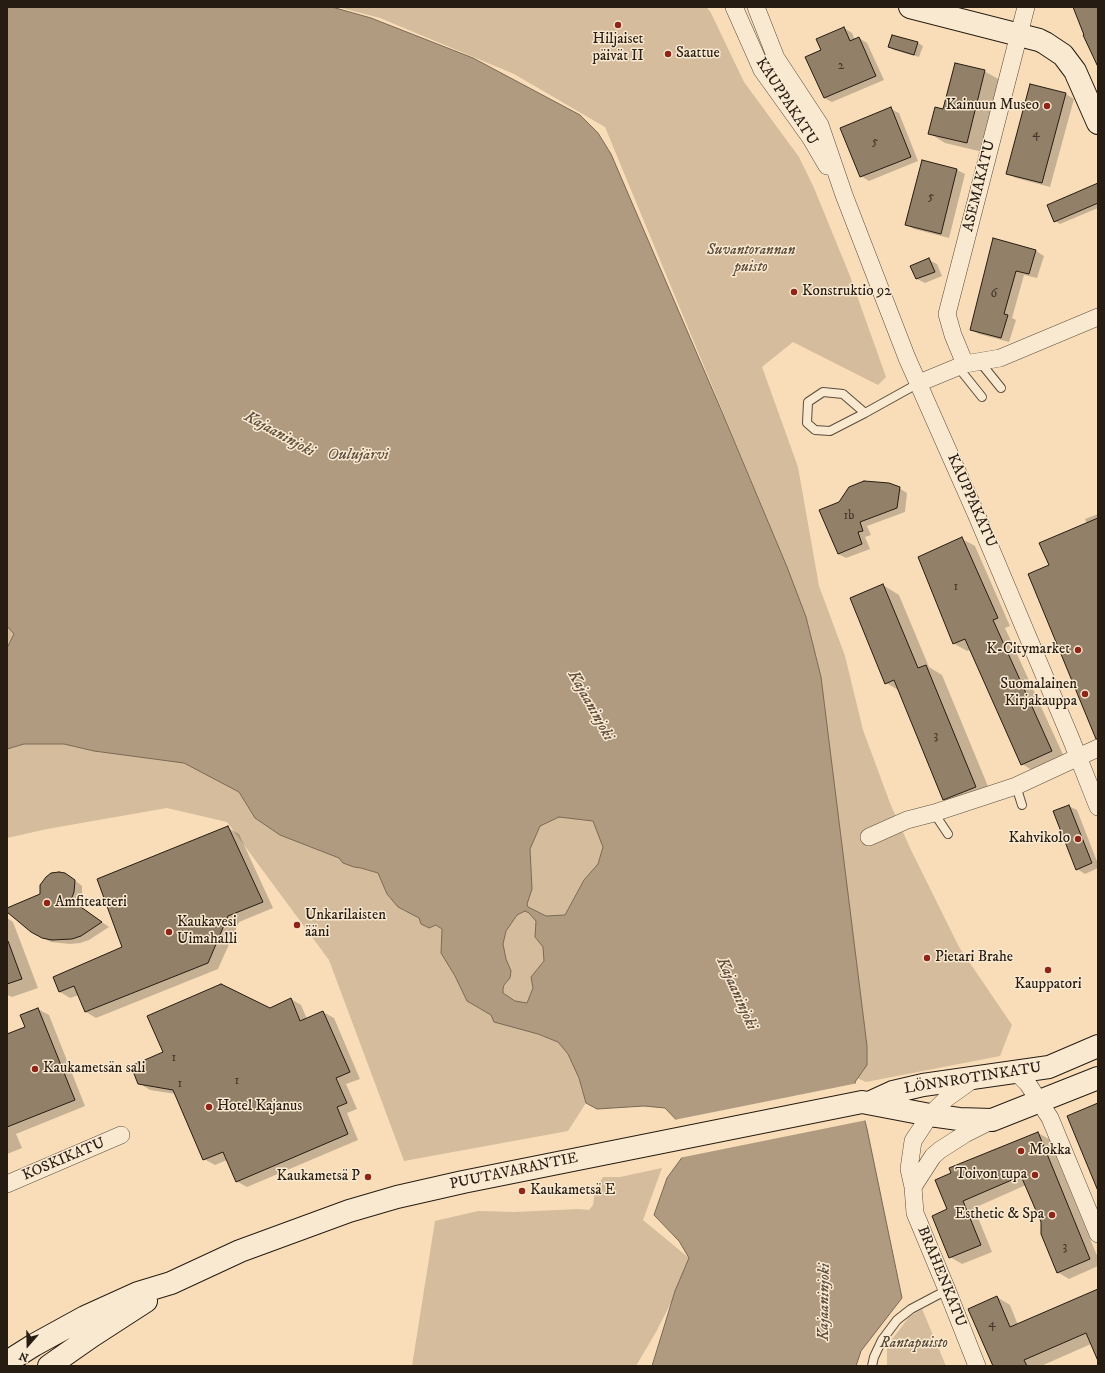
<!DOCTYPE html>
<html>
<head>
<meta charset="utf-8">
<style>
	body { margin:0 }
	#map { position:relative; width:1105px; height:1373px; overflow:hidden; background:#f8ddb8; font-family:"IM FELL DW Pica",serif }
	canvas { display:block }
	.frame { position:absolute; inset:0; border:8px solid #261c12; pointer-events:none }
	.north { position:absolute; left:8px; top:1325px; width:40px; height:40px; -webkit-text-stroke:3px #fae9d1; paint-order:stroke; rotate:200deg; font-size:11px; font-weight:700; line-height:16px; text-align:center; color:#261c12 }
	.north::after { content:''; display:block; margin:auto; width:14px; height:18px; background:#261c12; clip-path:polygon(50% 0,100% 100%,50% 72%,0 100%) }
</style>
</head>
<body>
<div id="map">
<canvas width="1105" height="1373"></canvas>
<div class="frame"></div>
<div class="north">N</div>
</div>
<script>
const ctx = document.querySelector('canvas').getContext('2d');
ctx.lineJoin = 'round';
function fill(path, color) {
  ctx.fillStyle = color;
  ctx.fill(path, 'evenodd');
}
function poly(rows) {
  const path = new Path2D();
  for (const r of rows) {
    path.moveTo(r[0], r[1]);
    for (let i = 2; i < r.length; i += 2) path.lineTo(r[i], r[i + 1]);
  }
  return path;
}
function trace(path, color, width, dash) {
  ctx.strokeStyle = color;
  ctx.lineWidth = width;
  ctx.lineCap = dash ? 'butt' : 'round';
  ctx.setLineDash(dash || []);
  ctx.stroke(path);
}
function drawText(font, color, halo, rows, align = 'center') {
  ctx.font = font + ' "IM FELL DW Pica",serif';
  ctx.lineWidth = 3;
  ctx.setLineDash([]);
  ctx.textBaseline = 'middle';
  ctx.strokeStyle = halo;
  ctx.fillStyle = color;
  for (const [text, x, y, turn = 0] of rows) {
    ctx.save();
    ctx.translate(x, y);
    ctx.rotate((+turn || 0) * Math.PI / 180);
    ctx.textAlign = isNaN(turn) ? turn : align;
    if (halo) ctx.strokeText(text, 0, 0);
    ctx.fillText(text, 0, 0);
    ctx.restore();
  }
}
fill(poly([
	[338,7,706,7,710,11,744,82,799,157,814,188,850,276,886,377,878,385,793,342,762,367,798,467,819,586,845,656,863,730,890,803,910,848,959,947,1012,1025,1000,1056,866,1082,857,1078,867,1065,867,1046,821,677,806,617,787,567,605,127,514,74,380,18],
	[7,626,14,634,7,648],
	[24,744,64,744,94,751,185,763,239,792,255,818,280,835,339,858,354,867,361,868,378,873,387,894,398,907,419,918,421,924,428,928,436,925,442,929,441,953,455,976,467,1001,491,1015,558,1042,568,1054,579,1078,586,1103,568,1131,404,1161,329,960,227,822,167,808,47,829,7,838,7,749],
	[559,817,593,821,603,847,598,864,584,880,565,915,546,916,528,907,526,904,532,889,530,849,540,826],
	[525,911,529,913,536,921,537,923,535,937,543,947,544,961,531,977,533,988,527,1003,515,1001,503,993,503,989,505,984,510,978,511,972,506,959,503,944,506,931,517,915],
	[662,1168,643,1220,689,1258,674,1297,656,1332,636,1366,412,1366,435,1221,478,1211,514,1212,579,1209,589,1210,593,1205,595,1191,603,1177,620,1177],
	[922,1309,946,1366,887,1366,887,1346,909,1317]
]), '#d4bc9c');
const water = poly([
	[7,7,332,7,371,18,473,58,580,115,598,133,611,154,722,412,787,567,806,617,821,677,867,1046,867,1065,855,1082,867,1129,902,1298,861,1351,856,1366,652,1366,675,1291,689,1258,679,1241,654,1215,667,1178,686,1152,686,1130,665,1108,644,1106,597,1109,586,1103,579,1078,568,1054,558,1042,538,1034,494,1022,491,1015,467,1001,455,976,441,953,442,929,436,925,429,928,421,924,419,918,398,907,387,894,378,873,361,868,354,867,343,863,339,858,280,835,255,818,239,792,184,763,94,751,64,744,24,744,7,749,7,648,14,634,7,626,7,7],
	[559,817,593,821,603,847,598,864,584,880,565,915,546,916,528,907,527,904,532,889,530,849,540,826,559,817],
	[525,911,529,913,536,921,535,937,543,947,544,961,531,977,533,988,527,1003,515,1001,503,993,503,989,504,985,510,978,511,971,506,959,503,944,506,931,517,915,525,911]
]);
fill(water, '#b19b80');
trace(water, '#796854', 1);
fill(poly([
	[858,1083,867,1120,679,1158,684,1152,684,1131,674,1120]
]), '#f8ddb8');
fill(poly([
	[844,28,852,33,855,40,859,38,867,43,884,80,832,102,824,98,822,51],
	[918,43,923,46,919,57,894,50,889,47],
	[984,71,1000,80,983,152,945,143,929,133,944,110],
	[1066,94,1074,99,1050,187,1016,178,1008,174],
	[891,109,899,113,918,161,869,181,861,176],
	[923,161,957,170,965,174,949,238,914,229,906,224],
	[1098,184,1098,208,1060,224,1055,221],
	[994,240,1036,251,1044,256,1037,278,1024,275,1012,318,1016,320,1009,342,979,334,971,329],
	[929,260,937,264,942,276,925,283,917,279],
	[899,488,907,493,905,512,867,526,871,535,865,537,870,549,846,558,838,554,839,503],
	[1098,514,1098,727,1050,566,1087,524,1085,519],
	[962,539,975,546,1010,626,1005,628,1065,759,1035,772,1022,764,970,650,967,651,953,643],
	[883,585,899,595,929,667,942,675,992,796,960,808,944,799,900,691,886,683],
	[1069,806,1077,810,1098,864,1098,868,1085,874,1077,869],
	[228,828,239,834,273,908,239,922,218,969,96,1018,86,1012,79,995,70,998,60,992,54,978,123,947],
	[73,879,82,886,82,897,79,906,109,927,89,940,80,943,70,944,51,942,40,937,7,911],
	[7,918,13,922,38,988,12,997,7,995],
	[291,999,301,1005,307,1019,323,1012,334,1018,360,1079,346,1084,357,1109,347,1113,358,1140,247,1187,236,1181,227,1160,215,1165,204,1159,176,1094,150,1090,139,1083],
	[38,1009,49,1015,85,1106,16,1134,22,1148,7,1154,7,1035,26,1028],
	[1038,1133,1049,1139,1098,1258,1098,1266,1069,1279,1057,1272,1042,1221,1026,1185,974,1208,992,1252,962,1264,950,1257,949,1210],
	[1098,1290,1098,1359,1091,1344,1041,1366,994,1366,997,1297,1010,1305,1018,1325]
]), '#0003');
const building = poly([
	[1073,7,1098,7,1098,67,1083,35,1084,35,1073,7],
	[844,27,850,41,859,37,876,76,824,98,805,57,821,50,816,39,844,27],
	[892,35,918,42,914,55,888,47,892,35],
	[955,63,985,70,967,143,928,134,935,107,943,109,955,63],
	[1030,84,1066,93,1042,183,1006,174,1030,84],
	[891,107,911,157,860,177,840,128,891,107],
	[922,160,957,169,941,234,905,225,922,160],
	[1098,183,1098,203,1054,222,1047,205,1098,183],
	[993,238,1036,250,1029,274,1016,271,1004,314,1008,315,1001,338,970,330,993,238],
	[929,258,935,272,916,279,910,266,929,258],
	[864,481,889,483,900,487,897,508,860,522,863,531,858,532,862,544,838,554,819,510,839,502,849,487,864,481],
	[1098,518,1098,738,1096,739,1028,574,1049,565,1039,543,1098,518],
	[962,537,998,618,993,620,1052,751,1021,765,965,639,953,644,918,557,962,537],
	[883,584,918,668,926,665,976,787,943,800,894,680,885,684,850,598,883,584],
	[1069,805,1092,863,1076,870,1053,811,1069,805],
	[228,826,263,902,228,916,208,963,85,1012,74,986,59,992,53,977,122,947,97,879,228,826],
	[59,872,65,873,75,880,74,892,71,900,102,922,81,936,72,939,52,940,42,938,31,932,7,912,7,908,40,894,40,885,46,877,51,873,59,872],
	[7,941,8,941,22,979,7,984,7,941],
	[221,984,270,1008,291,998,300,1021,323,1011,350,1072,336,1078,347,1103,337,1107,348,1134,236,1182,223,1152,203,1160,173,1090,138,1084,131,1066,163,1052,147,1016,221,984],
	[38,1008,75,1100,7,1127,7,1034,25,1027,20,1015,38,1008],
	[1098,1103,1098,1191,1067,1116,1098,1103],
	[1038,1132,1090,1259,1057,1273,1041,1234,1041,1222,1021,1176,963,1201,981,1245,949,1258,932,1216,947,1209,935,1180,951,1173,949,1168,1038,1132],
	[1098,1289,1098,1361,1086,1333,1024,1360,1027,1366,993,1366,968,1309,997,1296,1010,1327,1098,1289]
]);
fill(building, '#938068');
trace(building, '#261c12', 1);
const lane = poly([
	[980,362,1001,388],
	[958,367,982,397],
	[865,413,843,394,823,392,808,402,807,423,815,430,830,431,865,413,919,383],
	[1016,786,1022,805],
	[934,813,948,834],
	[872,1366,874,1357,882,1340,897,1320,911,1309,947,1290]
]);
const street = poly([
	[734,7,762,70,810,137,827,166],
	[756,7,776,58,820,125,844,195,907,358,977,516,1071,739,1098,807],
	[965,364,953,335,947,314,1026,7],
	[919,383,965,364,1000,358,1098,317],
	[869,837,907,820,934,813,1016,786,1098,748],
	[1016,1072,1028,1084,1050,1118,1098,1234],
	[975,1078,947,1098,930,1115,913,1141,909,1169,913,1187,915,1213,947,1290,977,1366],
	[7,1184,121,1135],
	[913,1187,933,1156,940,1150,965,1134,991,1121]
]);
const secondary = poly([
	[910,7,1039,40,1045,43,1063,55,1075,71,1098,123],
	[869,1103,893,1092,923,1085,1049,1067,1098,1046],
	[7,1362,34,1345,85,1317,138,1293,171,1283,240,1251,349,1211,397,1197,463,1182,862,1102,930,1115,959,1119,992,1120,1098,1078],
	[49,1366,92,1336,146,1301]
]);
trace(lane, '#5a4c3c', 10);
trace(street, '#5a4c3c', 18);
trace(secondary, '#261c12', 24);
trace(lane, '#fae9d1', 8);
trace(street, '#fae9d1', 17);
trace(secondary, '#fae9d1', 22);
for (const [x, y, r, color] of [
	[618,25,4,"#8f2418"],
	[668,54,4,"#8f2418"],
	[1047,106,4,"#8f2418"],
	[794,292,4,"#8f2418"],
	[1078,650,4,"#8f2418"],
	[1085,694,4,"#8f2418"],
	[1078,839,4,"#8f2418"],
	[47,903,4,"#8f2418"],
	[297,925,4,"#8f2418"],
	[169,932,4,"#8f2418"],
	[927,958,4,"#8f2418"],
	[1048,970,4,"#8f2418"],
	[35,1069,4,"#8f2418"],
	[209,1107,4,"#8f2418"],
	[1021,1151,4,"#8f2418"],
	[1035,1175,4,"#8f2418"],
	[368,1177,4,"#8f2418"],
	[522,1191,4,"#8f2418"],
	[1052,1215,4,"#8f2418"]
]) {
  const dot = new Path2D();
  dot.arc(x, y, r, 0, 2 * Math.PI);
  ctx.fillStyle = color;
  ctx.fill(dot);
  trace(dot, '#fae9d1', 1.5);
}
drawText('13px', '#413528', null, [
	["2",841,66],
	["4",1036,134],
	["5",875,142],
	["5",931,197],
	["6",994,294],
	["1b",849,516],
	["1",956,587],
	["3",936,736],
	["1",174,1058],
	["1",237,1081],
	["1",180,1084],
	["3",1065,1247],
	["4",992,1324]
]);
drawText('15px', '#261c12', '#fae9d1', [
	["Hiljaiset",618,40,"center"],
	["päivät II",618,57,"center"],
	["Saattue",676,54],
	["Kainuun Museo",1039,106,"right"],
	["Konstruktio 92",802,292],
	["K-Citymarket",1070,650,"right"],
	["Suomalainen",1077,685,"right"],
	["Kirjakauppa",1077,702,"right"],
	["Kahvikolo",1070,839,"right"],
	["Amfiteatteri",55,903],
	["Unkarilaisten",305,916],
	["ääni",305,933],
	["Kaukavesi",177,923],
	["Uimahalli",177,940],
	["Pietari Brahe",935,958],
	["Kauppatori",1048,985,"center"],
	["Kaukametsän sali",43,1069],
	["Hotel Kajanus",217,1107],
	["Mokka",1029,1151],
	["Toivon tupa",1027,1175,"right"],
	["Kaukametsä P",360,1177,"right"],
	["Kaukametsä E",530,1191],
	["Esthetic & Spa",1044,1215,"right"]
], 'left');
drawText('15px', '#261c12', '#fae9d1', [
	["KAUPPAKATU",786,102,57],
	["ASEMAKATU",980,186,-76],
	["KAUPPAKATU",971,501,66],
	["LÖNNROTINKATU",973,1079,-9],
	["KOSKIKATU",64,1160,-23],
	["PUUTAVARANTIE",514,1172,-12],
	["BRAHENKATU",941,1277,68]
]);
drawText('italic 15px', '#5a4c3b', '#fae9d1', [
	["Suvantorannan",751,251],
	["puisto",751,268],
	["Rantapuisto",914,1344]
]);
drawText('italic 16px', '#5e4f3e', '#fae9d1', [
	["Kajaaninjoki",279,435,29],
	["Oulujärvi",358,456],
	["Kajaaninjoki",590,706,61],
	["Kajaaninjoki",736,994,66],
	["Kajaaninjoki",825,1302,-89]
]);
</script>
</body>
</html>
